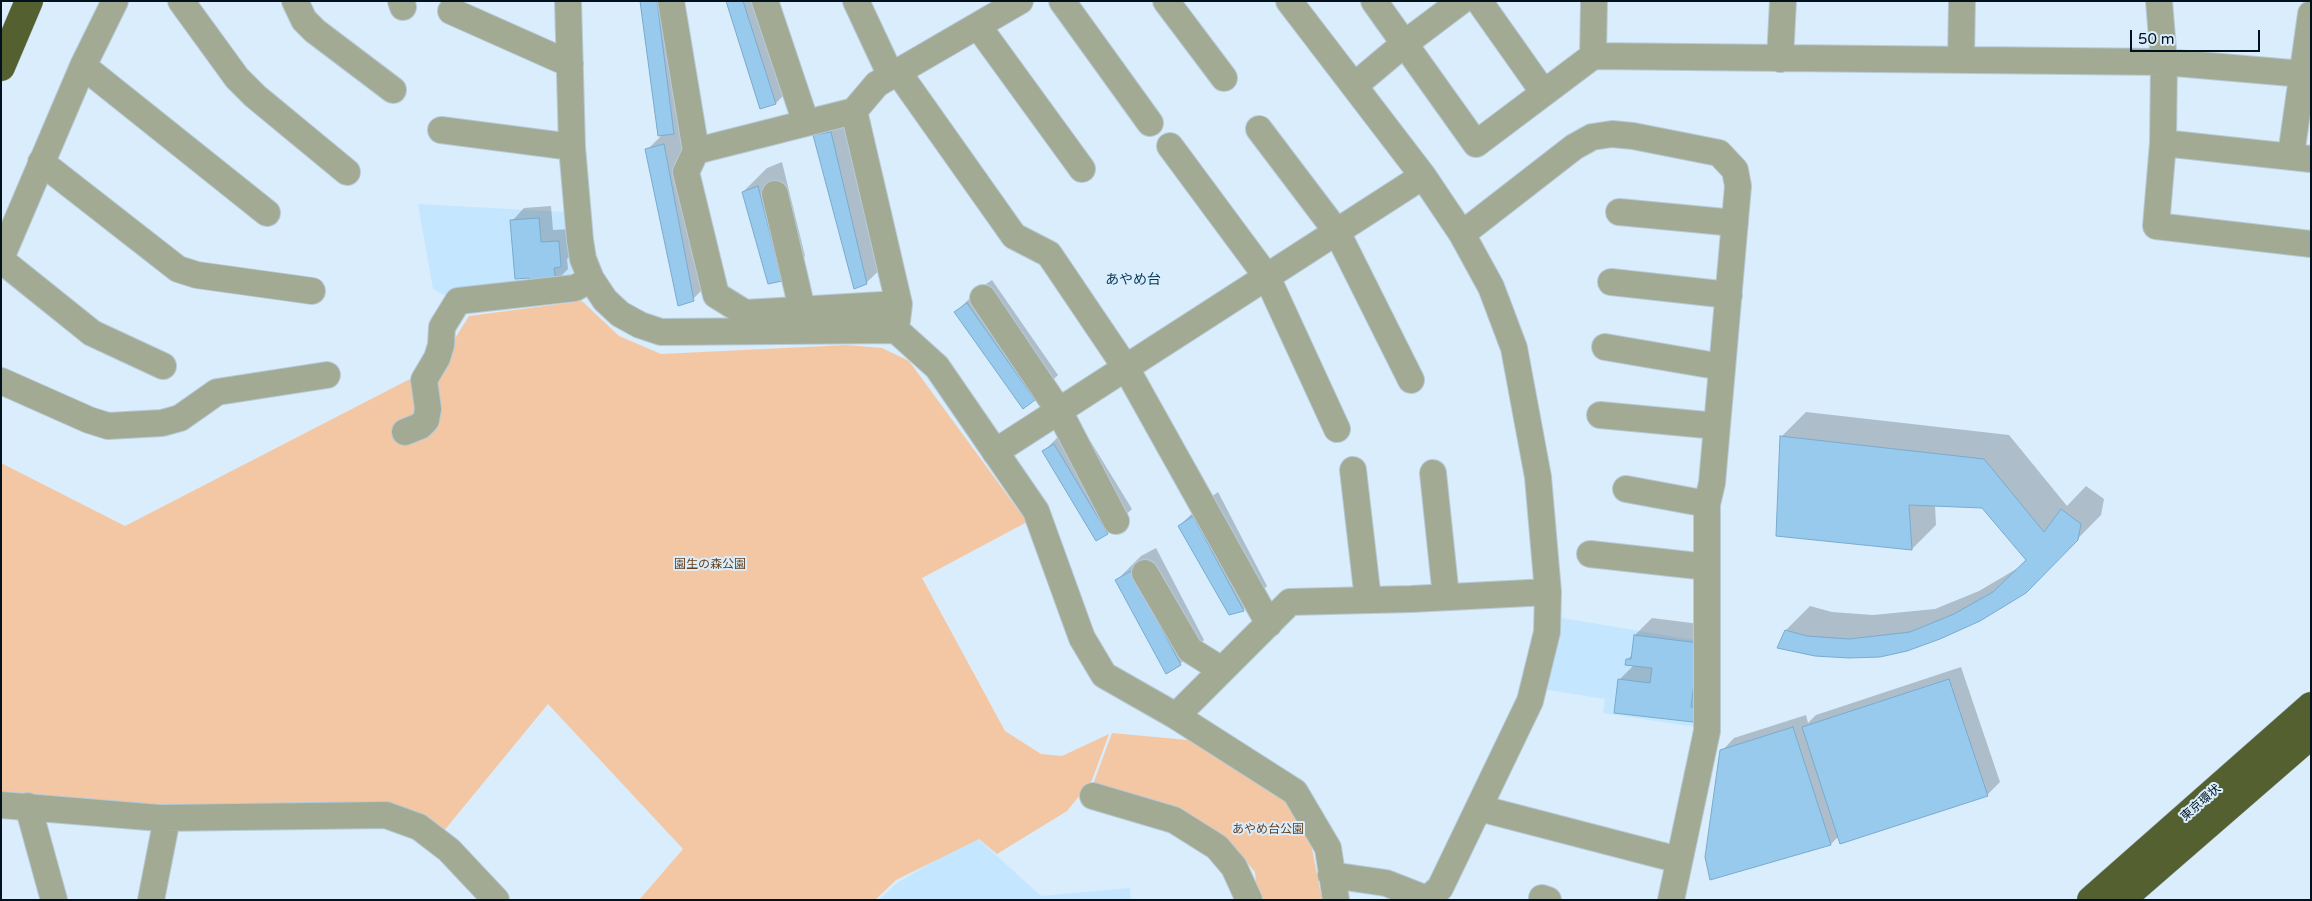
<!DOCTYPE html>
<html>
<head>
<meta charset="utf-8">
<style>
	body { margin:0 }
	#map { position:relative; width:2312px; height:901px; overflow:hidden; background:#d9edfc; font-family:"Varela Round",sans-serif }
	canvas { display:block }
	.frame { position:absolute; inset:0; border:2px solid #01111d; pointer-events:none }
	.scale { position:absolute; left:2130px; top:30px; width:130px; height:22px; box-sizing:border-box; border:2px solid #01111d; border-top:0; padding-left:6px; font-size:15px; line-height:18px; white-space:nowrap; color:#01111d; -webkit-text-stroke:4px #d9edfc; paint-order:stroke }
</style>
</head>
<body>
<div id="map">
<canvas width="2312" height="901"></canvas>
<div class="frame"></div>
<div class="scale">50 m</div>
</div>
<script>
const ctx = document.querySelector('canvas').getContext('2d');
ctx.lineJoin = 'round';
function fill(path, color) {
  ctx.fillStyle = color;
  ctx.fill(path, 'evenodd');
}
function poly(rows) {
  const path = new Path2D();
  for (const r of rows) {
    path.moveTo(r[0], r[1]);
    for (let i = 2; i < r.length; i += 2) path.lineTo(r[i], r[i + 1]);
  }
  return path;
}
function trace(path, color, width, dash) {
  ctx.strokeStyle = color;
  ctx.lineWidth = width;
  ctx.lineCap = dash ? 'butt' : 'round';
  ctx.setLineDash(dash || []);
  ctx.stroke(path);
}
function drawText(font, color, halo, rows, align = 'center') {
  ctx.font = font + ' "Varela Round","Noto Sans JP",sans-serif';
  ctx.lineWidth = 4;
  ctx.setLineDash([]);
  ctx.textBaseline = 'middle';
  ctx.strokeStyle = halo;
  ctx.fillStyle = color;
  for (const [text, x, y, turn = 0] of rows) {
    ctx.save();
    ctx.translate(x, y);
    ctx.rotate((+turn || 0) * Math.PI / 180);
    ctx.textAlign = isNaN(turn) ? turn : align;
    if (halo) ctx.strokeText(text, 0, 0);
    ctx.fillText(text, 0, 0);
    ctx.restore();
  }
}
fill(poly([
	[418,204,564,212,572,271,567,287,450,298,433,289],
	[1556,617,1700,641,1696,727,1603,713,1605,699,1542,689],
	[976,837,1041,896,1130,888,1131,900,879,900,897,883]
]), '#c4e6ff');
fill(poly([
	[582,301,619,336,661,354,847,345,882,348,909,361,1027,522,922,578,1005,731,1041,754,1062,756,1109,734,1092,780,1067,811,997,854,979,839,896,880,875,900,639,900,683,849,548,704,443,832,157,806,1,795,1,463,125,526,439,364,469,316],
	[1112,733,1188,740,1275,790,1296,807,1308,828,1322,900,1258,900,1255,872,1224,835,1178,811,1092,787]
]), '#f3c7a4');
fill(poly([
	[641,1,684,1,684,122,717,275,693,299,647,150,663,134],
	[727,1,775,1,800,79,776,103,760,108],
	[839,111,891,259,866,283,815,135],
	[782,162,805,256,781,280,743,192,767,168],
	[551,206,553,230,571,229,573,253,567,259,568,269,555,282,530,277,512,221,524,208],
	[992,280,1058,375,1034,399,956,312,980,288],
	[1806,412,2009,435,2067,506,2086,486,2104,499,2101,515,2025,592,1849,657,1786,630,1810,606,1832,612,1873,615,1935,609,1979,591,2018,568,2027,560,1983,507,1935,505,1936,525,1912,549,1777,535,1782,436],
	[1078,421,1132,509,1107,533,1044,451,1068,427],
	[1218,492,1267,586,1243,610,1179,526,1204,502],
	[1156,548,1204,640,1180,664,1117,580,1141,556],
	[1652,618,1715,626,1710,704,1693,721,1619,680,1634,665,1627,660,1633,654,1635,635],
	[1961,667,2000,782,1987,795,1839,836,1831,844,1711,878,1722,751,1734,738,1806,715,1808,723,1816,715]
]), '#0003');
const building = poly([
	[640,1,657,1,674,134,658,136,640,1],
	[726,1,743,1,776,104,760,109,726,1],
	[831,132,867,284,854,289,813,135,831,132],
	[664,144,694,301,678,306,645,149,664,144],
	[758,186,782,281,768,284,742,192,758,186],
	[539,218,541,242,559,241,561,267,554,268,556,283,529,285,529,278,515,279,510,220,539,218],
	[967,303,1035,400,1023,409,954,312,967,303],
	[1780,436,1984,459,2044,532,2061,509,2081,524,2078,540,2026,593,1980,621,1940,639,1907,651,1880,657,1849,658,1815,656,1777,648,1785,630,1807,636,1849,639,1910,632,1954,614,1993,592,2026,560,1982,508,1909,505,1912,550,1776,536,1780,436],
	[1054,444,1108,534,1096,541,1042,451,1054,444],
	[1193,516,1244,611,1229,615,1178,526,1193,516],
	[1131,571,1181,665,1166,674,1115,580,1131,571],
	[1634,635,1699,643,1691,707,1695,708,1693,722,1614,713,1618,679,1650,683,1652,668,1625,665,1626,659,1631,659,1634,635],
	[1949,679,1988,796,1840,844,1802,727,1949,679],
	[1793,727,1831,845,1710,880,1705,857,1720,750,1793,727]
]);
fill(building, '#98caee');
trace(building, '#79aacd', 1);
const minor = poly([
	[181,1,237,78,255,96,347,172],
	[295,1,304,20,315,31,393,90],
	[401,1,403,7],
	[568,1,572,147,580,240,583,259,591,279,605,300,620,314,640,325,661,332,896,330,937,367,1036,511,1082,638,1104,675,1176,716,1295,792,1328,848,1336,900],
	[671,1,696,151,686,172,716,295,745,313,899,304],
	[765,1,806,123],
	[856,1,891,76],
	[1062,1,1150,123],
	[1166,1,1224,78],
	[1289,1,1423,176,1462,234,1491,287,1514,348,1538,477,1548,592,1547,632,1530,701,1440,888,1426,900],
	[1374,1,1476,144,1593,56,2164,62,2303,74],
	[1479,1,1544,93],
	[2159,1,2164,62,2163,143,2156,226,2311,244],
	[451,11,570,64],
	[978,26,1082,169],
	[1593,56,1594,1],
	[1780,59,1783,1],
	[1961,60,1962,1],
	[83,66,267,213],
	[898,72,1014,236,1049,254,1126,368,1269,624],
	[1354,86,1404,44,1461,1],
	[1259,129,1337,232,1411,380],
	[441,130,572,147],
	[2163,143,2311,159],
	[1170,146,1267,277,1337,429],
	[696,151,854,111],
	[2291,155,2311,14],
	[41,162,178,269,197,275,312,291],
	[775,194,802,309],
	[1619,212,1735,223],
	[1462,234,1574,147,1592,137,1612,134,1633,136,1719,153,1735,170,1738,186,1712,483,1707,504,1707,731,1671,900],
	[1,258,83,66,115,1],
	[1,260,92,333,163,366],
	[1611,282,1729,295],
	[983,298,1059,411,1116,521],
	[897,321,899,304,854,111,877,84,1020,1],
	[1605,347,1722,367],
	[1,381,89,420,108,426,162,423,180,418,217,392,327,375],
	[1600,415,1717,426],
	[405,432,420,426,426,420,428,409,424,380,437,358,441,345,442,327,458,301,575,288,591,279],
	[995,452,1423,176],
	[1353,470,1368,600],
	[1433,473,1446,597],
	[1626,489,1707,504],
	[1590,554,1707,567],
	[1145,573,1190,650,1222,670],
	[1176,716,1290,602,1411,599,1548,592],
	[1093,796,1174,820,1217,847,1234,867,1249,900],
	[1,805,160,818,386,815,419,827,449,850,496,900],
	[28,806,54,900],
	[1479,808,1679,860],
	[1331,875,1386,883,1427,899],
	[1542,898,1548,900],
	[151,900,167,818]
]);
const highway = poly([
	[1,67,29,1],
	[2091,900,2311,706],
	[2121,900,2311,735]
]);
trace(minor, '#b6cad8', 28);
trace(highway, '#b6cad8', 29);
trace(minor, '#a3aa93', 26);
trace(highway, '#556030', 28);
drawText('12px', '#663e19', '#d9edfc', [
	["園生の森公園",710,565],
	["あやめ台公園",1268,830]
]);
drawText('12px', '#01111d', '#d9edfc', [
	["東京環状",2201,803,-41]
]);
drawText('14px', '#043956', '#d9edfc', [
	["あやめ台",1133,280]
]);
</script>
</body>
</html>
